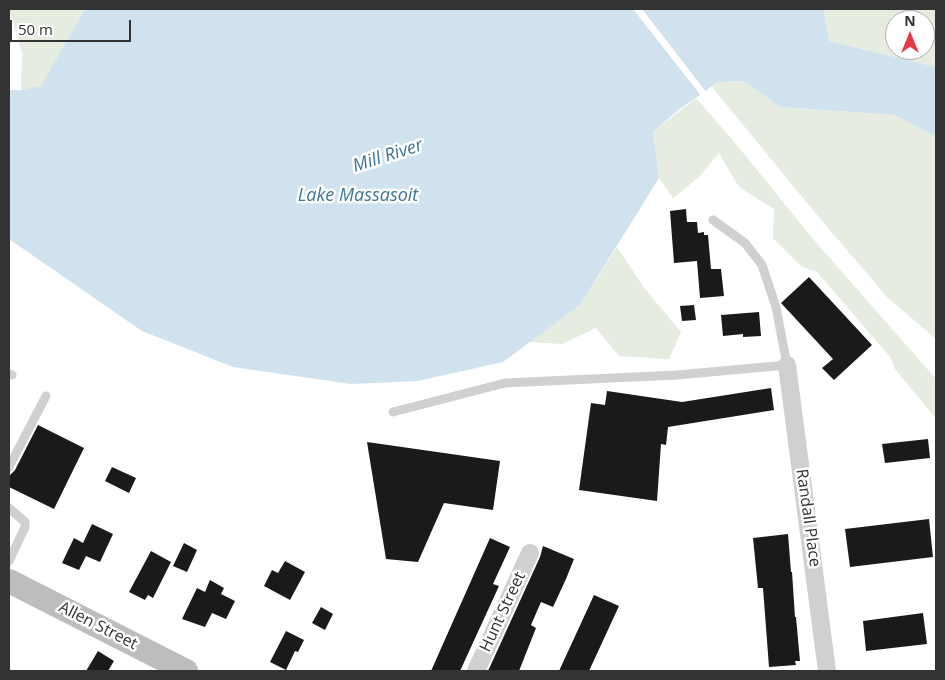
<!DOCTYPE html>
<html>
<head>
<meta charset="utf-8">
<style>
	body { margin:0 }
	#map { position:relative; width:945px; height:680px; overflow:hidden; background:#fff; font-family:"Open Sans",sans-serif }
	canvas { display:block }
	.frame { position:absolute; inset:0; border:10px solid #333; pointer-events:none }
	.north { position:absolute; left:885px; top:10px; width:50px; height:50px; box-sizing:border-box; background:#fff; border:1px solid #adadad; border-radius:50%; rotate:0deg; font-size:14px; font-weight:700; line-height:20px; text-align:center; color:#333 }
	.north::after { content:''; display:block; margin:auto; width:18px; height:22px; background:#e63946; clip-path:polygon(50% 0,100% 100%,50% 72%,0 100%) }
	.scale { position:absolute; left:10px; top:20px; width:121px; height:22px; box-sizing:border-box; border:2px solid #333; border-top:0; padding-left:6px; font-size:15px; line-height:18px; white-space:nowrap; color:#333; -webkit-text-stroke:4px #fff; paint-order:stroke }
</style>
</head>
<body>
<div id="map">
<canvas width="945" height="680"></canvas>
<div class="frame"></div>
<div class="north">N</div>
<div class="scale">50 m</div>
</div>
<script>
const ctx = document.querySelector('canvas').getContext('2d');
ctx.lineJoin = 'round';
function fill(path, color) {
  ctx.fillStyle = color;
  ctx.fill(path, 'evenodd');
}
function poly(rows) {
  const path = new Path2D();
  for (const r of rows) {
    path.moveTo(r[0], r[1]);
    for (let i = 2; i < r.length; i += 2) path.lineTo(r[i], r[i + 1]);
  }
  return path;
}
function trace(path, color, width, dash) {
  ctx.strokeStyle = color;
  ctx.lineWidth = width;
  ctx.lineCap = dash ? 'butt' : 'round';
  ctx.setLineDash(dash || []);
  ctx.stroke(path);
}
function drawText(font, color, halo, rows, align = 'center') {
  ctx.font = font + ' "Open Sans",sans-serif';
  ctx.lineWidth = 5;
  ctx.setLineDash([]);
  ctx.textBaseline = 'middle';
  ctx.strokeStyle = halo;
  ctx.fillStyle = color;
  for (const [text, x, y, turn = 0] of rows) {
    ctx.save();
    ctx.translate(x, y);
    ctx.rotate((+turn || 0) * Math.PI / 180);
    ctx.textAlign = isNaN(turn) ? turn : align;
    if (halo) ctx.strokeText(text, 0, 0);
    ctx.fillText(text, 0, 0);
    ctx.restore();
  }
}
fill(poly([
	[9,9,85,9,41,87,21,90,22,53],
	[823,9,936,9,936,67,829,41],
	[895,20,925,20,925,50,895,50],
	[744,81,780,107,895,115,936,137,936,339,888,298,817,215,712,87,718,82],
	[696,98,736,144,813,239,936,379,936,419,895,369,891,358,817,272,802,267,773,238,774,209,739,187,719,153,699,177,673,198,659,178,653,132],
	[617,247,645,289,681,332,669,359,619,356,596,328,562,344,529,342,580,305]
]), '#e6ecdf');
fill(poly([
	[85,9,823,9,829,41,936,67,936,137,895,115,780,107,744,81,718,82,677,111,653,132,659,178,580,305,503,362,418,381,351,384,233,367,142,331,9,239,9,90,21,90,41,86]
]), '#cfe2ee');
fill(poly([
	[633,9,642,9,707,93,702,97]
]), '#fff');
fill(poly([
	[686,209,687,222,697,222,698,233,704,232,704,235,708,235,711,269,721,269,724,296,700,298,697,261,674,263,670,211],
	[809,277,872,345,834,380,822,368,833,359,781,303],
	[694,305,696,320,682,321,680,306],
	[759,312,761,336,743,337,743,334,723,336,721,315],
	[771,388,774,410,668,427,666,445,661,444,657,501,579,490,591,403,605,405,607,391,682,402],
	[38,425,84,448,54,509,9,487,9,476,15,470],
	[928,439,930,458,885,463,882,444],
	[367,442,500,461,493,510,444,503,418,562,386,559],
	[112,467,136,478,129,493,105,481],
	[929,519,933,557,850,567,845,529],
	[92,524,113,534,100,562,86,556,79,570,62,563,74,538,83,543],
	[788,534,791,572,792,572,795,617,796,617,800,661,795,661,796,665,769,667,763,588,758,588,753,538],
	[490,538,510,547,493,584,499,586,460,671,431,671],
	[184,543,197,550,187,572,173,566],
	[543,546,574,559,566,579,553,607,541,602,531,625,536,628,519,671,488,671,540,557],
	[151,551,171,562,153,598,148,595,145,600,129,592],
	[285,561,305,572,290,600,264,586,272,570,278,573],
	[210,580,224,588,221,594,235,601,226,619,212,613,205,627,182,619,197,588,205,592],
	[594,595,619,606,589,671,559,671],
	[321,607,333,614,325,630,312,623],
	[923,613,927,644,866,651,863,621],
	[286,631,304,640,298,652,295,651,286,670,270,662],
	[98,651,114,661,108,671,86,671]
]), '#1a1a1a');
trace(poly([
	[9,374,12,375],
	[393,412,505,383,677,375,787,365,776,307,762,265,745,243,713,220],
	[9,467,46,396],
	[9,508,25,522,25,527,9,561]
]), '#d0d0d0', 9);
trace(poly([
	[787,365,827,671],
	[476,671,530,553]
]), '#d0d0d0', 18);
trace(poly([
	[9,581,186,671]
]), '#bdbdbd', 24);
drawText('16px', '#333', '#fff', [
	["Randall Place",808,518,82],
	["Hunt Street",503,612,-65],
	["Allen Street",98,626,27]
]);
drawText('italic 18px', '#3f7597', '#fff', [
	["Mill River",388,156,-18],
	["Lake Massasoit",358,196]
]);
</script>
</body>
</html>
